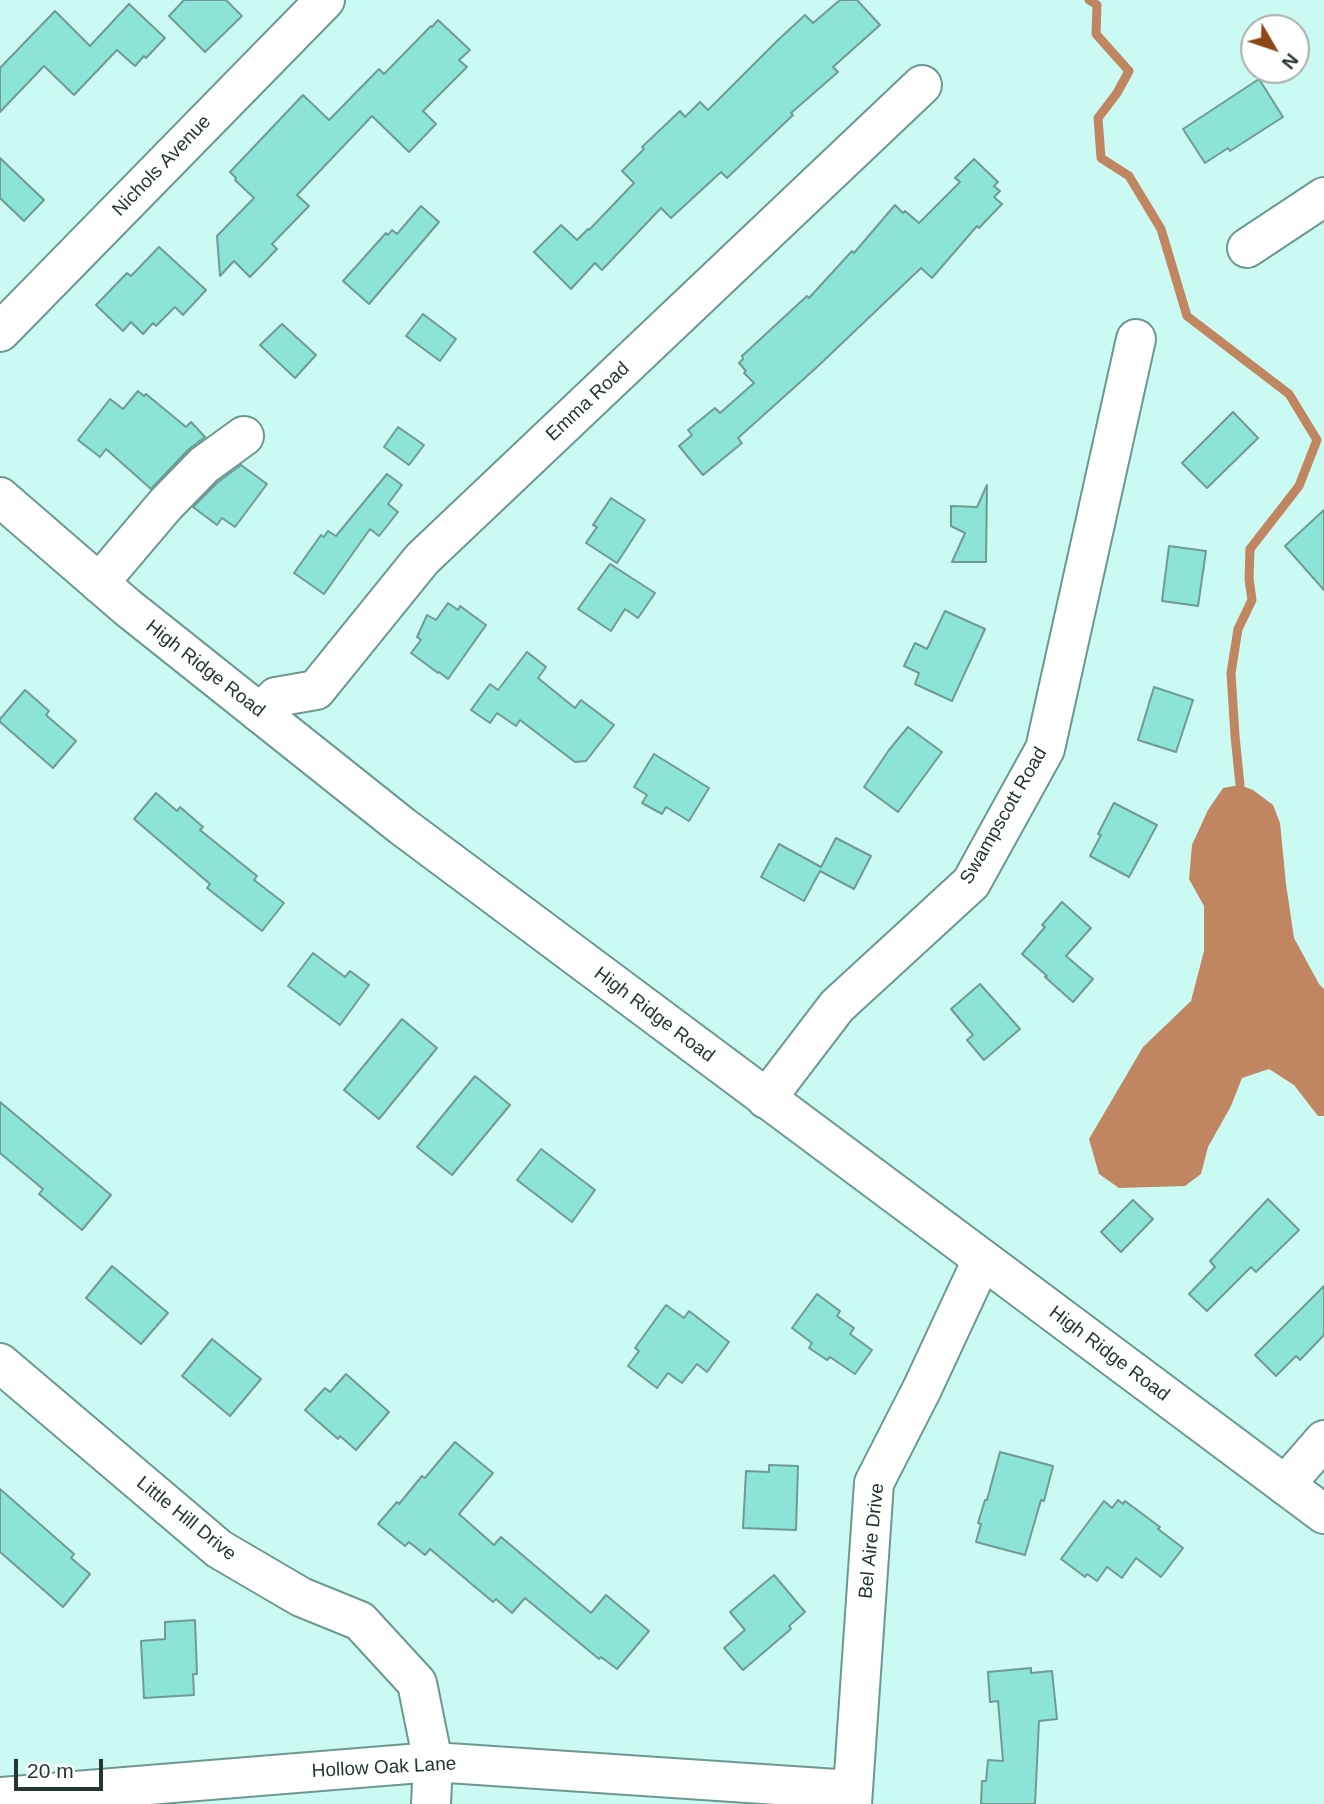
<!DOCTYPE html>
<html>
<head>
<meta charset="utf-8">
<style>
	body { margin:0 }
	#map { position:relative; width:1324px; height:1804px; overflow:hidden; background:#cbfaf2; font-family:Helvetica,sans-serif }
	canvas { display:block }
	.north { position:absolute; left:1240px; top:14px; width:70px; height:70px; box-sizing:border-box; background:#fff; border:2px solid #a8afae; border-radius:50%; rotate:129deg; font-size:19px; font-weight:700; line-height:28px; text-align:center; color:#253734 }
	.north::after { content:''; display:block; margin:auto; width:24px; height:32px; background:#8b4917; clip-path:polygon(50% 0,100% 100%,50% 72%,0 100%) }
	.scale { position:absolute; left:14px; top:1759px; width:89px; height:32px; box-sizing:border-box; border:4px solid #253734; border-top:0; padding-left:9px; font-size:21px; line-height:24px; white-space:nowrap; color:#253734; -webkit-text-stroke:5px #fff; paint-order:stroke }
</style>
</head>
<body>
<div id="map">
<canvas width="1324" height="1804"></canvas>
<div class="north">N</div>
<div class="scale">20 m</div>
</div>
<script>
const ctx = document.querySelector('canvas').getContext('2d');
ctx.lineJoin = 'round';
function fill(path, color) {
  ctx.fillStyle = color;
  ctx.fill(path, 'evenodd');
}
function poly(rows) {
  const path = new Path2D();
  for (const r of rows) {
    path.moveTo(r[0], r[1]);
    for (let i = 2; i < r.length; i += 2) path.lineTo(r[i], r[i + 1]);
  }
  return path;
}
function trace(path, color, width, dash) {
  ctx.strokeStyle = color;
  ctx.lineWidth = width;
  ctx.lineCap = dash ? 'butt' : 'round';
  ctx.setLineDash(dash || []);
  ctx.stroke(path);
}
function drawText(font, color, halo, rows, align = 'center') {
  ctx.font = font + ' Helvetica,sans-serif';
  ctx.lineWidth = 6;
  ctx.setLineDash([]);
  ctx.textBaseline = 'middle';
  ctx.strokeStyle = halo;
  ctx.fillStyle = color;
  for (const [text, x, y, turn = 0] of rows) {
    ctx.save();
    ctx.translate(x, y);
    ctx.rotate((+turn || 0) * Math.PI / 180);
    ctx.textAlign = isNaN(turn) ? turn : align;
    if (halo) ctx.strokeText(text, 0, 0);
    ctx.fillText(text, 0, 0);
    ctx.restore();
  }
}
fill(poly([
	[1240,785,1253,790,1273,805,1280,823,1286,884,1294,938,1319,984,1324,989,1324,1116,1318,1116,1294,1085,1269,1069,1242,1078,1231,1106,1208,1147,1201,1174,1185,1186,1119,1188,1099,1174,1089,1139,1143,1047,1191,1001,1204,951,1204,906,1189,879,1192,845,1208,810,1223,788]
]), '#bf8661');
trace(poly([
	[1089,0,1097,5,1096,34,1129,71,1117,93,1098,118,1101,158,1129,176,1161,229,1187,316,1289,394,1317,440,1299,486,1250,549,1249,579,1252,600,1238,629,1231,673,1235,736,1240,785]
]), '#bf8661', 9);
const building = poly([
	[184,0,226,0,242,16,205,52,169,16,184,0],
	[840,0,857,0,880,25,833,67,838,72,791,113,793,115,727,178,721,172,671,218,661,208,602,270,595,263,571,289,534,252,561,225,577,240,588,229,589,230,634,183,622,171,644,149,642,147,680,111,685,117,700,102,708,110,777,41,805,15,813,23,840,0],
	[129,4,165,38,146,58,144,56,135,66,117,50,74,95,44,66,0,112,0,68,55,11,90,46,129,4],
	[438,20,470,50,459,60,467,67,423,111,436,124,409,152,372,116,297,195,309,206,272,244,277,249,250,277,234,261,220,276,217,236,254,198,235,180,236,178,230,172,303,95,329,120,379,69,384,74,431,26,432,27,438,20],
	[1259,79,1283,117,1230,151,1228,148,1205,163,1183,129,1259,79],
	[0,158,44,200,24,221,0,198,0,158],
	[974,159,998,182,994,186,1000,191,994,197,1002,204,979,228,977,226,932,278,921,268,816,368,738,438,742,443,703,475,679,446,692,435,688,430,715,408,720,413,754,383,744,373,746,371,739,363,743,359,742,356,807,296,809,298,852,251,854,253,895,205,903,213,905,211,919,223,960,182,955,178,974,159],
	[421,206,439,222,369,304,343,281,386,233,388,235,392,230,397,234,421,206],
	[159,247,206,290,183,315,175,307,156,326,153,323,143,334,131,322,123,331,96,305,127,273,131,276,159,247],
	[423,314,456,339,440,361,406,336,423,314],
	[282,324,316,355,295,378,260,345,282,324],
	[138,391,144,396,146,394,186,427,191,422,205,437,188,450,151,489,106,449,100,457,78,440,110,399,123,409,138,391],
	[1233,412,1258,438,1207,488,1182,463,1233,412],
	[398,427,424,445,409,465,384,447,398,427],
	[241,465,267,484,235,527,222,518,217,525,193,507,218,482,241,465],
	[387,474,402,485,388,504,398,512,379,536,370,529,324,594,294,573,321,535,324,537,328,531,336,536,387,474],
	[987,485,986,562,952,562,965,533,951,526,951,506,977,507,987,485],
	[611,498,645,520,617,563,586,543,597,527,593,525,611,498],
	[1324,510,1324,590,1285,546,1324,510],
	[1169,546,1206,551,1198,606,1162,601,1169,546],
	[610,564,655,593,638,618,625,609,611,631,578,609,610,564],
	[448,603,458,610,460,606,486,625,448,679,439,672,438,673,411,653,421,640,417,637,427,615,436,620,448,603],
	[945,611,985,629,952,701,915,684,919,673,904,666,915,643,927,649,945,611],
	[527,652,546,667,538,678,575,708,581,700,614,725,586,761,575,762,520,720,516,726,497,713,490,723,471,710,490,684,498,690,527,652],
	[1154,687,1193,700,1176,752,1138,740,1154,687],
	[25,690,49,711,46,715,76,741,53,768,0,722,0,719,25,690],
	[908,727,942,752,898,812,864,787,889,750,908,727],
	[654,754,709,788,689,821,666,807,662,814,642,803,647,795,634,787,654,754],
	[156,793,177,811,180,807,203,827,200,830,257,876,254,880,284,903,262,931,207,888,210,884,134,819,156,793],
	[1114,803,1157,825,1129,877,1090,856,1101,835,1098,834,1114,803],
	[836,838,871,856,854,889,820,871,804,901,761,877,779,844,821,867,836,838],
	[1062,902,1091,928,1066,956,1093,979,1073,1002,1045,977,1047,976,1022,954,1045,927,1042,925,1062,902],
	[313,953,345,977,350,971,369,985,340,1025,288,986,313,953],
	[980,984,1020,1029,984,1060,967,1040,973,1035,951,1009,980,984],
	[402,1019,437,1048,379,1119,344,1090,402,1019],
	[475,1076,510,1105,452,1175,417,1147,475,1076],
	[0,1102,111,1195,82,1230,39,1194,43,1189,0,1153,0,1102],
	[541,1149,595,1190,572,1222,517,1180,541,1149],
	[1268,1199,1299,1230,1256,1272,1251,1267,1207,1311,1189,1294,1215,1267,1210,1261,1268,1199],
	[1133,1200,1153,1219,1121,1252,1101,1232,1133,1200],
	[112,1266,168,1313,141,1344,86,1298,112,1266],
	[1324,1286,1324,1335,1300,1360,1296,1356,1276,1376,1255,1355,1324,1286],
	[817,1294,840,1311,837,1316,854,1328,850,1334,872,1350,855,1374,830,1357,827,1360,809,1348,812,1343,792,1328,817,1294],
	[666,1305,684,1318,689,1311,729,1342,707,1372,697,1364,682,1383,668,1373,657,1388,628,1366,639,1351,635,1348,666,1305],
	[212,1339,261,1379,230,1416,182,1376,212,1339],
	[346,1374,389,1412,356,1450,340,1436,338,1439,305,1410,325,1388,330,1392,346,1374],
	[455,1442,493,1473,459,1514,494,1545,501,1537,591,1613,606,1595,649,1631,617,1669,601,1657,599,1659,525,1598,512,1613,496,1599,493,1602,430,1549,425,1555,409,1542,405,1546,378,1524,397,1502,399,1504,422,1476,425,1478,455,1442],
	[1000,1452,1053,1466,1044,1501,1041,1500,1025,1555,976,1542,981,1524,978,1523,985,1500,987,1500,1000,1452],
	[769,1465,798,1466,796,1530,743,1528,746,1471,769,1472,769,1465],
	[0,1489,74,1554,71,1558,90,1574,63,1607,0,1552,0,1489],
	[1118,1500,1123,1504,1125,1501,1160,1527,1158,1529,1183,1548,1161,1577,1136,1558,1122,1578,1107,1567,1097,1581,1087,1574,1085,1577,1061,1559,1104,1501,1112,1508,1118,1500],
	[774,1575,805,1612,789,1626,791,1629,743,1670,724,1648,745,1630,730,1612,774,1575],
	[195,1620,197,1674,193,1674,194,1695,144,1698,141,1641,165,1639,165,1622,195,1620],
	[1031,1668,1031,1673,1052,1671,1057,1719,1039,1721,1035,1804,981,1804,982,1781,986,1781,988,1760,1003,1761,998,1701,990,1702,988,1672,1031,1668]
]);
fill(building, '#8ce4d6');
trace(building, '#6f9b94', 2);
const minor = poly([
	[1247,248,1324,197],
	[0,332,325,0],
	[99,583,166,504,204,465,244,436],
	[260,713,276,697,316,690,422,559,922,85],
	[766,1099,837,1006,971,883,1045,749,1136,339],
	[0,1363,219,1549,301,1597,360,1621,417,1683,433,1762,431,1804],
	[1285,1485,1324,1440],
	[0,1797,433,1762,852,1790],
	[852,1804,874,1483,922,1389,982,1260]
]);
const major = poly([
	[0,497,127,607,402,826,1324,1514]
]);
trace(minor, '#6c9891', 42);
trace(major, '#6c9891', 42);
trace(minor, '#fff', 38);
trace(major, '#fff', 38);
drawText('19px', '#253734', '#fff', [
	["Nichols Avenue",162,166,-46],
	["Emma Road",588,402,-43],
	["High Ridge Road",205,669,38],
	["Swampscott Road",1004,816,-60],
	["High Ridge Road",654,1015,37],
	["High Ridge Road",1109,1354,37],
	["Little Hill Drive",186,1519,39],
	["Bel Aire Drive",872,1541,-84],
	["Hollow Oak Lane",384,1768,-3]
]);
</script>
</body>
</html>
